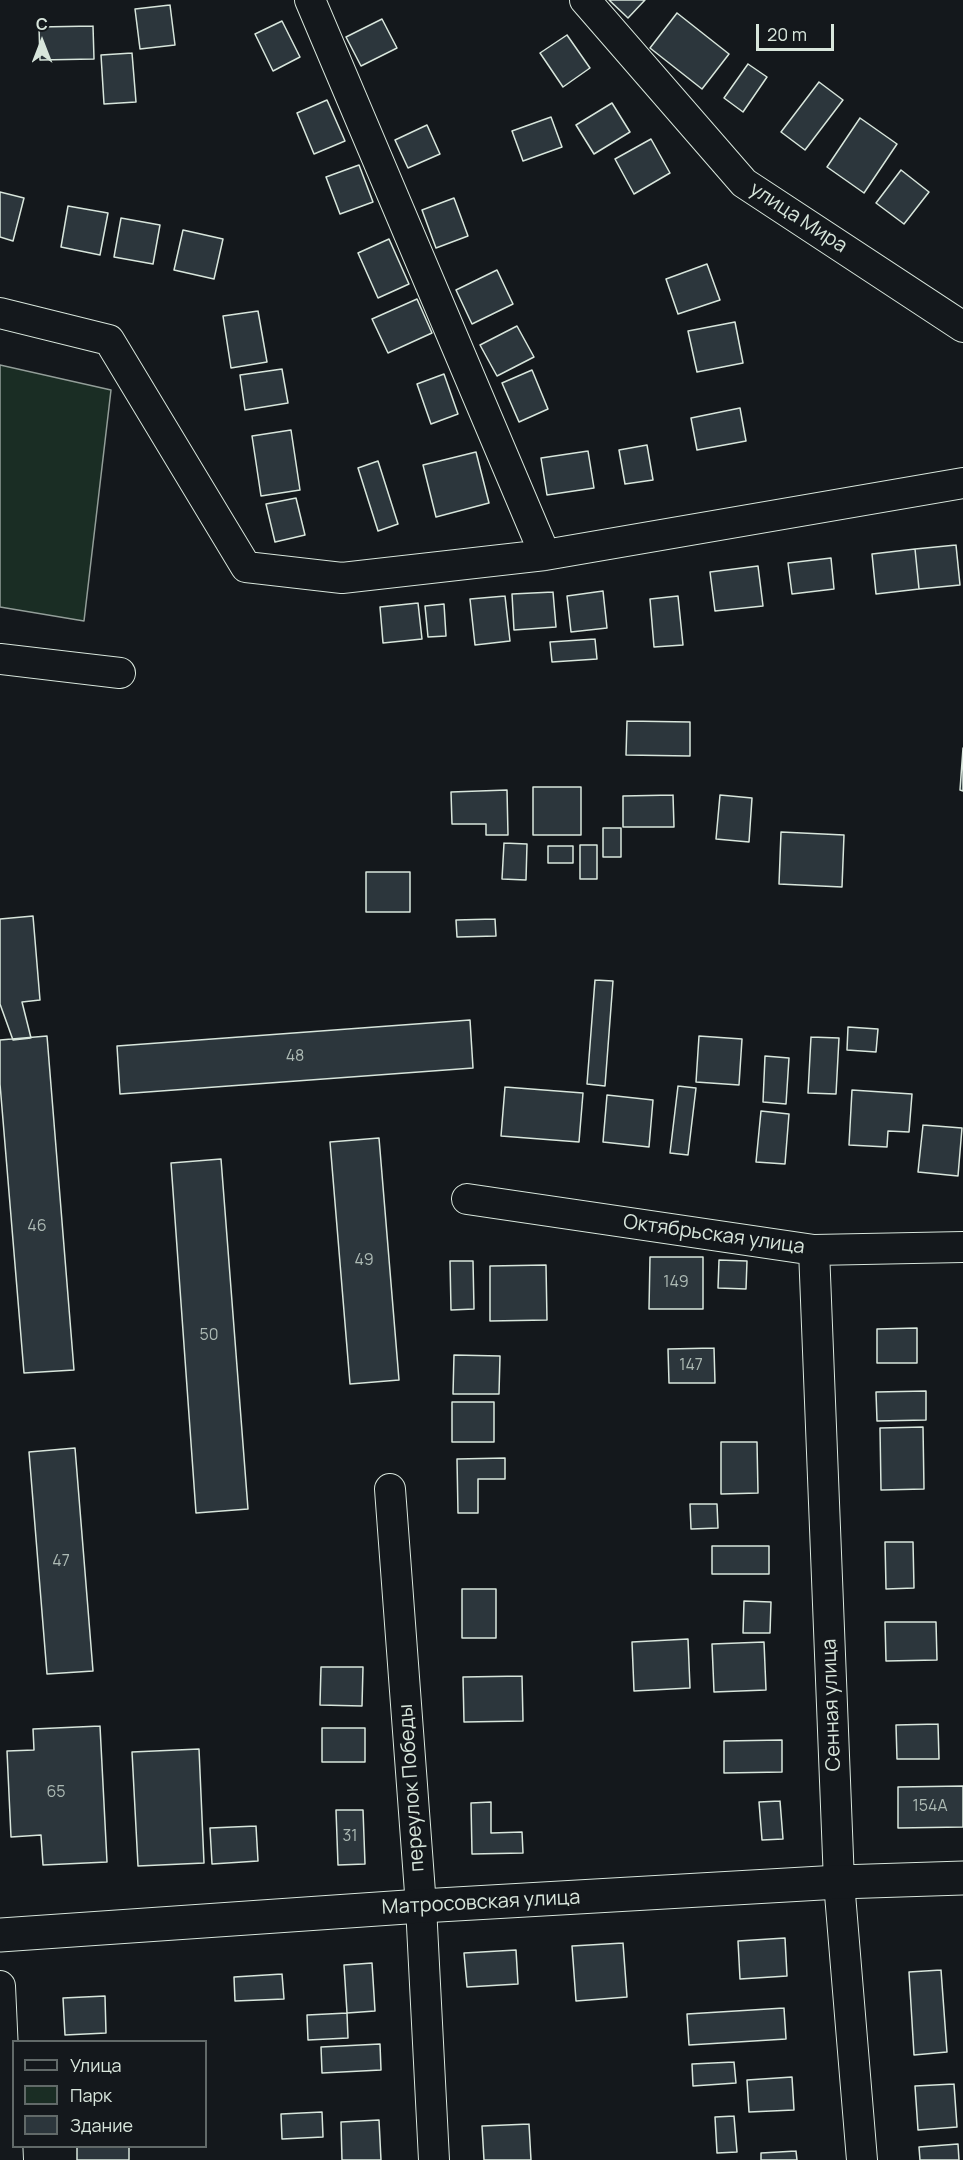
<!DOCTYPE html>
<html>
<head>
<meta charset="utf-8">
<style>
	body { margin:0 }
	#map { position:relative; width:963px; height:2160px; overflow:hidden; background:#14181c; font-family:Manrope,sans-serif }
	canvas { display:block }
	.legend { position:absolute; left:12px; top:2040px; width:195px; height:108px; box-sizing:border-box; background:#14181c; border:2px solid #626a69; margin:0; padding:8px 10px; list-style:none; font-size:18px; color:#d8e6dc }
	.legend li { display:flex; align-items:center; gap:12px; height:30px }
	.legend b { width:30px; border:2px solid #626a69 }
	.north { position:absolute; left:12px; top:12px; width:60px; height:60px; -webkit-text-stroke:4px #14181c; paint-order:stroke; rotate:0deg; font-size:16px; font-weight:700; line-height:24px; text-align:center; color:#d8e6dc }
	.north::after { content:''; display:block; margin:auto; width:21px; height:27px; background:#d8e6dc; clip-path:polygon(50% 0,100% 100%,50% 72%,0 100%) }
	.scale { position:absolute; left:756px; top:24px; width:78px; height:27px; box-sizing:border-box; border:3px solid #d8e6dc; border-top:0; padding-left:8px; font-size:18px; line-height:21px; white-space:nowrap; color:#d8e6dc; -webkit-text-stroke:4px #14181c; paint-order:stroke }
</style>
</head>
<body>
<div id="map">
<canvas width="963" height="2160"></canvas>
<ul class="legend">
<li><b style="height:8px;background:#14181c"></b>Улица</li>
<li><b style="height:16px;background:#1a2d24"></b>Парк</li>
<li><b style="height:16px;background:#2c363c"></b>Здание</li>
</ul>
<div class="north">С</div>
<div class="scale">20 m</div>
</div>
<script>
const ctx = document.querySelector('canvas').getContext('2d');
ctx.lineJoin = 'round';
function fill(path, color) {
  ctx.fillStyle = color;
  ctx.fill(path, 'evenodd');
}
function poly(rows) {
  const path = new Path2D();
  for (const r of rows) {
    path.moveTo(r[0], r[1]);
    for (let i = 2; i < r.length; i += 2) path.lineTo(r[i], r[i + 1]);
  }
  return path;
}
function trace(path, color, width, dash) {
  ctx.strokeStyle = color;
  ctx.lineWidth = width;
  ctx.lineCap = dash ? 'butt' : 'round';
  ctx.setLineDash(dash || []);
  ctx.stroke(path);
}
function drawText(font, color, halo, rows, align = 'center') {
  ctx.font = font + ' Manrope,sans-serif';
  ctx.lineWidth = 4.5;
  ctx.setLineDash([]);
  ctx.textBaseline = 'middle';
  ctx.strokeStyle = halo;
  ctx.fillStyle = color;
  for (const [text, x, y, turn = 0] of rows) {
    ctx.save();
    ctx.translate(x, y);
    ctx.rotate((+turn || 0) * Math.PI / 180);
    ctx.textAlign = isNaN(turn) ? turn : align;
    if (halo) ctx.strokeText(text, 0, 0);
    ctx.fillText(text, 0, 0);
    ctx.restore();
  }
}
const green = poly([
	[0,365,111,390,84,621,0,607,0,365]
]);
fill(green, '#1a2d24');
trace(green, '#939e99', 1.5);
const building = poly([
	[609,0,645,0,628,18,609,0],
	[170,5,175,45,140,49,135,9,170,5],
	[677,13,729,54,702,89,650,48,677,13],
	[382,19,397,48,361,66,346,37,382,19],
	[282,21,300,57,273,71,255,34,282,21],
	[93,26,94,59,40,60,39,27,93,26],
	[567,35,590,68,563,87,540,53,567,35],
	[132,53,136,102,104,104,101,55,132,53],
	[748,64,767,77,743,112,724,98,748,64],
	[819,82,843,100,805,150,781,132,819,82],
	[327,100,345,141,314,154,297,113,327,100],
	[612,103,630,132,594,154,576,125,612,103],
	[551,117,562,147,523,161,512,131,551,117],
	[860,118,897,144,864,193,827,167,860,118],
	[427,125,440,154,408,168,395,140,427,125],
	[651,139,670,173,634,194,615,159,651,139],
	[359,165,373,202,340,214,326,177,359,165],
	[901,170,929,192,904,224,876,203,901,170],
	[0,192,24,198,13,241,0,237,0,192],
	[454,198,468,236,436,248,422,210,454,198],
	[68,206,108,213,100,255,61,247,68,206],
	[121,218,160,225,153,264,114,257,121,218],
	[183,230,223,239,214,279,174,270,183,230],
	[389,239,409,284,378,298,358,253,389,239],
	[707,264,720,300,678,314,666,279,707,264],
	[497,270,513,304,472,324,456,290,497,270],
	[417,299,432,333,388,353,372,319,417,299],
	[258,311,267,362,231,368,223,316,258,311],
	[735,322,743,363,697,372,688,331,735,322],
	[517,326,534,357,497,376,480,345,517,326],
	[282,369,288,403,245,410,240,375,282,369],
	[532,370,548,409,519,422,502,383,532,370],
	[444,374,458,414,431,424,417,384,444,374],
	[740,408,746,441,697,450,691,418,740,408],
	[291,430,300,490,261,496,252,436,291,430],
	[647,445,653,480,625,484,619,450,647,445],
	[588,451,594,488,547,495,541,458,588,451],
	[476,452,489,503,436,517,423,465,476,452],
	[378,461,398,524,378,531,358,468,378,461],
	[296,498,305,535,275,542,266,504,296,498],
	[956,545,960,585,919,589,915,549,956,545],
	[915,549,919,589,876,594,872,554,915,549],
	[831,558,834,589,792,594,788,563,831,558],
	[758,566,763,606,715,611,710,572,758,566],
	[603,591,607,628,571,632,567,596,603,591],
	[553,592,556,627,514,630,512,594,553,592],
	[505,596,510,641,475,645,470,599,505,596],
	[678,596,683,645,654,647,650,599,678,596],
	[418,603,422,639,383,643,380,607,418,603],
	[444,604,446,636,428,637,425,606,444,604],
	[595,639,597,659,552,662,550,642,595,639],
	[627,721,690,722,690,756,626,755,627,721],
	[963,748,963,791,960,790,963,748],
	[533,787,581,787,581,835,533,835,533,787],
	[507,790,508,835,486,835,486,824,452,824,451,792,507,790],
	[673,795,674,827,623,827,623,796,673,795],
	[720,795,752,798,749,842,716,839,720,795],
	[603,828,621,828,621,857,603,857,603,828],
	[781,832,844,835,842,887,779,884,781,832],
	[504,843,527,844,526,880,502,879,504,843],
	[580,845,597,845,597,879,580,879,580,845],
	[548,846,573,846,573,863,548,863,548,846],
	[366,872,410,872,410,912,366,912,366,872],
	[33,916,40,1000,22,1002,31,1038,13,1040,0,1004,0,919,33,916],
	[495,919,496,936,457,937,456,920,495,919],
	[595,980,613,981,605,1086,587,1084,595,980],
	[470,1020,473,1068,120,1094,117,1046,470,1020],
	[848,1027,878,1029,876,1052,847,1050,848,1027],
	[47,1036,74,1370,24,1373,0,1084,0,1040,47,1036],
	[699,1036,742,1039,739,1085,696,1082,699,1036],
	[811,1037,839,1038,836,1094,808,1093,811,1037],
	[765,1056,789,1058,786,1104,763,1102,765,1056],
	[678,1086,696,1088,688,1155,670,1153,678,1086],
	[505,1087,583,1093,579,1142,501,1136,505,1087],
	[852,1090,912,1094,909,1132,888,1131,887,1147,849,1145,852,1090],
	[607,1095,653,1100,649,1147,603,1142,607,1095],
	[761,1111,789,1114,785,1164,756,1162,761,1111],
	[923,1125,962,1128,958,1176,918,1172,923,1125],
	[379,1138,399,1380,350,1384,330,1142,379,1138],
	[221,1159,248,1509,196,1513,171,1163,221,1159],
	[650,1257,703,1257,703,1309,649,1309,650,1257],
	[719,1260,747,1261,746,1289,718,1288,719,1260],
	[450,1261,473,1261,474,1309,451,1310,450,1261],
	[546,1265,547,1320,490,1321,490,1266,546,1265],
	[917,1328,917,1363,877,1363,877,1329,917,1328],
	[714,1348,715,1383,669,1383,668,1349,714,1348],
	[454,1355,500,1356,499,1394,453,1394,454,1355],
	[926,1391,926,1420,877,1421,876,1392,926,1391],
	[452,1402,494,1402,494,1442,452,1442,452,1402],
	[923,1427,924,1489,881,1490,880,1428,923,1427],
	[721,1442,757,1442,758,1493,721,1494,721,1442],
	[75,1448,93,1671,47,1674,29,1452,75,1448],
	[505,1458,505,1479,478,1479,478,1513,458,1513,457,1459,505,1458],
	[690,1504,717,1504,718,1528,691,1529,690,1504],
	[885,1542,913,1542,914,1588,886,1589,885,1542],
	[712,1546,769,1546,769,1574,712,1574,712,1546],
	[462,1589,496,1589,496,1638,462,1638,462,1589],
	[744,1601,771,1602,770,1633,743,1633,744,1601],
	[885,1622,936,1622,937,1660,886,1661,885,1622],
	[688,1639,690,1688,634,1691,632,1642,688,1639],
	[764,1642,766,1690,714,1692,712,1644,764,1642],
	[321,1667,363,1667,362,1706,320,1705,321,1667],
	[522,1676,523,1721,464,1722,463,1677,522,1676],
	[938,1724,939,1759,897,1759,896,1725,938,1724],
	[100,1726,107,1862,43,1865,41,1835,11,1837,7,1751,34,1750,33,1729,100,1726],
	[322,1728,365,1728,365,1762,322,1762,322,1728],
	[782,1740,782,1772,724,1773,724,1741,782,1740],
	[199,1749,204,1863,138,1866,132,1752,199,1749],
	[963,1786,963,1827,898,1828,898,1787,963,1786],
	[780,1801,783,1839,762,1840,759,1802,780,1801],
	[491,1802,491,1833,522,1832,523,1853,472,1854,471,1803,491,1802],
	[336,1810,363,1810,365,1864,338,1865,336,1810],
	[256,1826,258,1861,212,1864,210,1828,256,1826],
	[785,1938,787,1976,740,1979,738,1941,785,1938],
	[623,1943,627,1997,576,2001,572,1946,623,1943],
	[516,1950,518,1984,467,1987,464,1953,516,1950],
	[372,1963,375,2011,347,2013,344,1965,372,1963],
	[941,1970,947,2052,914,2055,909,1972,941,1970],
	[282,1974,284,1999,235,2001,234,1977,282,1974],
	[105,1996,106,2033,65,2035,63,1998,105,1996],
	[784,2008,786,2039,689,2045,687,2014,784,2008],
	[347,2013,348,2038,308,2040,307,2015,347,2013],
	[380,2044,381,2070,322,2073,321,2047,380,2044],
	[734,2062,736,2083,693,2086,692,2064,734,2062],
	[792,2077,794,2110,749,2112,747,2080,792,2077],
	[954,2084,957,2127,918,2130,915,2086,954,2084],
	[322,2112,323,2137,282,2139,281,2114,322,2112],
	[734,2116,737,2152,717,2153,715,2117,734,2116],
	[379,2120,381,2160,342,2160,341,2122,379,2120],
	[529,2124,531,2160,484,2160,482,2126,529,2124],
	[958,2144,959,2160,920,2160,919,2147,958,2144],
	[77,2146,129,2146,129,2160,77,2160,77,2146],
	[796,2151,797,2160,761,2160,761,2153,796,2151]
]);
fill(building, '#2c363c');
trace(building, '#d8e6dc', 1.5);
const minor = poly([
	[310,0,545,555],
	[585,0,744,183,963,327],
	[0,313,109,340,246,567,342,578,545,555,963,483],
	[0,659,120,673],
	[467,1199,814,1250,963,1247],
	[814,1250,839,1882,862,2160],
	[390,1489,421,1906,434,2160],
	[0,1986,8,2160]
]);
const highway = poly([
	[0,1935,421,1906,839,1882,963,1878]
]);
trace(minor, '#d8e6dc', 32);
trace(highway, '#d8e6dc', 35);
trace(minor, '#14181c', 30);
trace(highway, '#14181c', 33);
drawText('16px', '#adbab4', null, [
	["48",295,1057],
	["46",37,1227],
	["49",364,1261],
	["149",676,1283],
	["50",209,1336],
	["147",691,1366],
	["47",61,1562],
	["65",56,1793],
	["154А",930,1807],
	["31",350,1837]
]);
drawText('20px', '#d8e6dc', '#14181c', [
	["улица Мира",798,218,33],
	["Октябрьская улица",714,1235,8],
	["Сенная улица",832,1705,-92],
	["переулок Победы",412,1788,-94],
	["Матросовская улица",481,1903,-3]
]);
</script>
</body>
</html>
